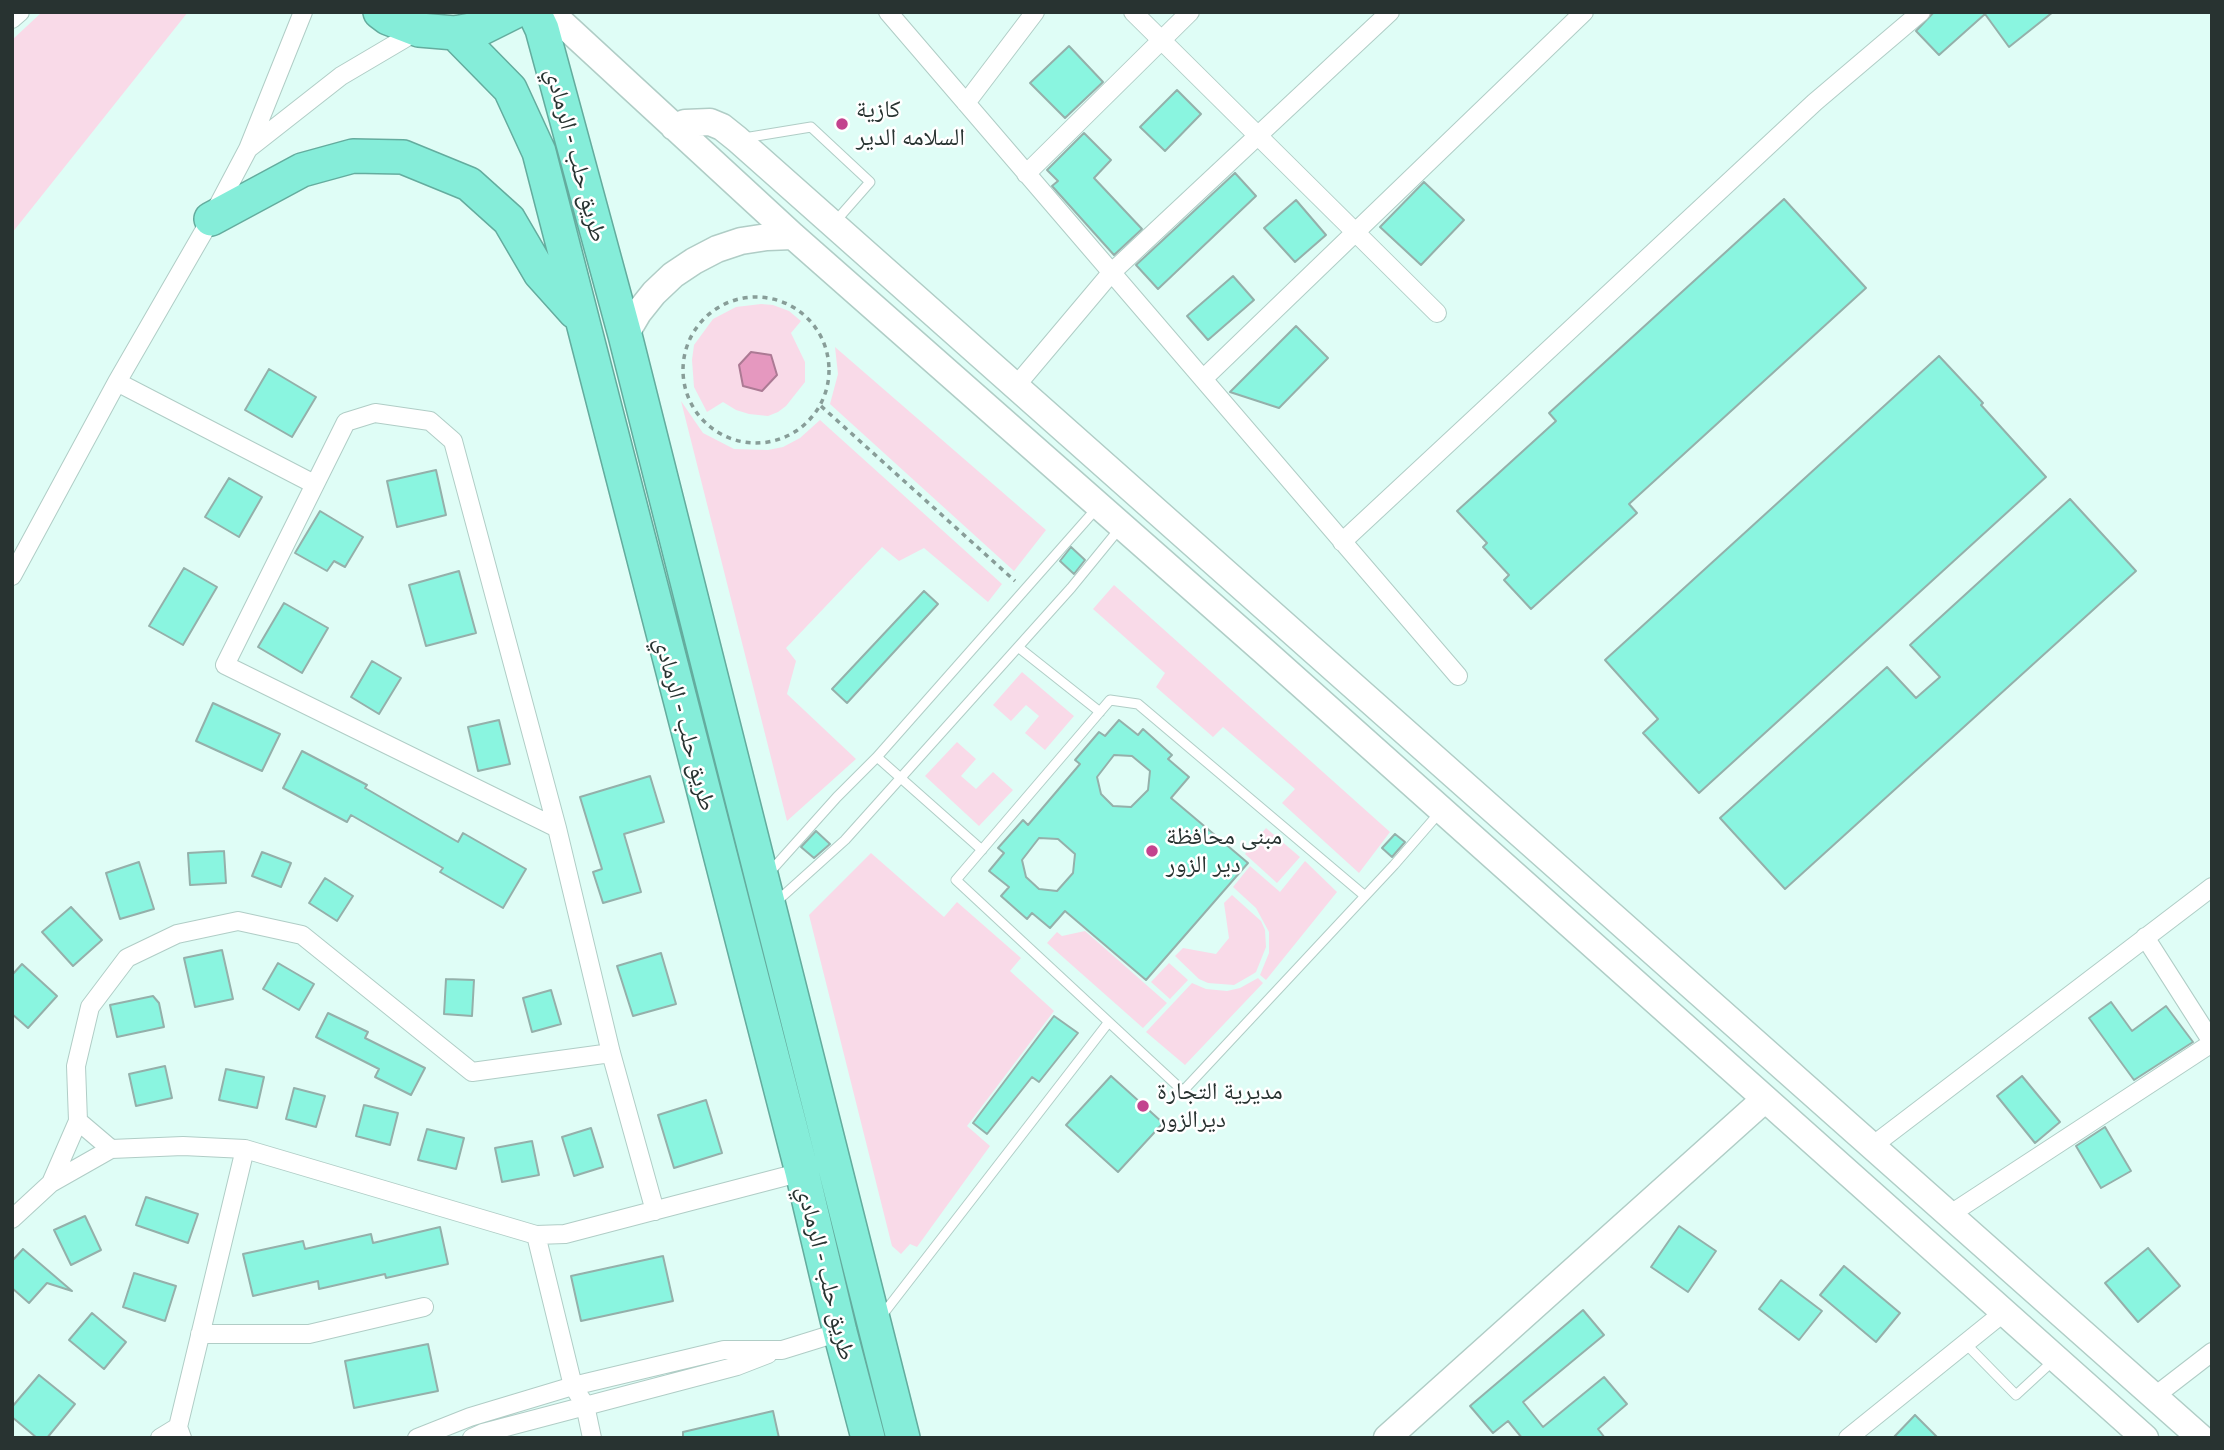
<!DOCTYPE html>
<html>
<head>
<meta charset="utf-8">
<style>
	body { margin:0 }
	#map { position:relative; width:2224px; height:1450px; overflow:hidden; background:#dffdf6; font-family:"Public Sans",sans-serif }
	canvas { display:block }
	.frame { position:absolute; inset:0; border:14px solid #283331; pointer-events:none }
</style>
</head>
<body>
<div id="map">
<canvas width="2224" height="1450"></canvas>
<div class="frame"></div>
</div>
<script>
const ctx = document.querySelector('canvas').getContext('2d');
ctx.lineJoin = 'round';
function fill(path, color) {
  ctx.fillStyle = color;
  ctx.fill(path, 'evenodd');
}
function poly(rows) {
  const path = new Path2D();
  for (const r of rows) {
    if (r.length === 3) {
      path.moveTo(r[0] + r[2], r[1]);
      path.arc(r[0], r[1], r[2], 0, 2 * Math.PI);
      continue;
    }
    path.moveTo(r[0], r[1]);
    for (let i = 2; i < r.length; i += 2) path.lineTo(r[i], r[i + 1]);
  }
  return path;
}
function trace(path, color, width, dash) {
  ctx.strokeStyle = color;
  ctx.lineWidth = width;
  ctx.lineCap = dash ? 'butt' : 'round';
  ctx.setLineDash(dash || []);
  ctx.stroke(path);
}
function drawText(font, color, halo, rows, align = 'center') {
  ctx.font = font + ' "Public Sans","Noto Naskh Arabic",sans-serif';
  ctx.lineWidth = 5;
  ctx.setLineDash([]);
  ctx.textBaseline = 'middle';
  ctx.strokeStyle = halo;
  ctx.fillStyle = color;
  for (const [text, x, y, turn = 0] of rows) {
    ctx.save();
    ctx.translate(x, y);
    ctx.rotate((+turn || 0) * Math.PI / 180);
    ctx.textAlign = isNaN(turn) ? turn : align;
    if (halo) ctx.strokeText(text, 0, 0);
    ctx.fillText(text, 0, 0);
    ctx.restore();
  }
}
fill(poly([
	[42,12,188,12,12,233,12,40],
	[761,304,773,305,789,311,801,321,791,333,805,362,805,382,786,406,778,412,768,416,749,414,736,410,723,402,707,412,694,387,692,360,694,345,713,319,736,307],
	[835,347,1046,530,1014,571,830,404,838,374],
	[681,401,703,433,734,449,768,450,783,447,800,438,820,420,1002,584,988,602,924,548,899,561,882,547,786,648,796,661,787,694,856,759,787,821],
	[1114,585,1390,832,1359,873,1282,803,1295,789,1223,727,1213,737,1156,687,1165,673,1093,609],
	[1022,672,1074,716,1045,750,1025,733,1039,716,1026,705,1011,721,993,705],
	[957,742,976,759,961,776,976,789,993,772,1013,790,979,826,925,776],
	[1266,828,1300,857,1277,883,1245,854],
	[871,853,944,917,957,902,1021,958,1010,971,1054,1011,967,1126,990,1146,917,1247,910,1244,901,1254,892,1246,809,915],
	[1305,861,1337,892,1266,980,1260,975,1269,953,1269,932,1256,908,1233,887,1250,866,1280,892],
	[1232,895,1261,921,1265,930,1266,947,1256,972,1253,974,1234,985,1208,983,1199,979,1175,956,1183,948,1216,954,1229,938,1224,903],
	[1085,931,1167,1003,1143,1028,1047,943,1057,932,1062,936],
	[1169,963,1188,980,1170,999,1151,982],
	[1258,978,1263,983,1185,1065,1146,1032,1192,983,1206,989,1227,991,1240,988]
]), '#f9dae8');
const water = poly([
	[751,352,771,355,777,375,762,391,743,386,739,365,751,352]
]);
fill(water, '#e598bf');
trace(water, '#ac7a94', 2);
const building = poly([
	[1934,12,2053,12,2009,47,1985,14,1939,55,1916,31,1934,12],
	[1069,46,1103,82,1065,118,1030,83,1069,46],
	[1177,90,1201,114,1165,151,1140,127,1177,90],
	[1084,133,1111,160,1094,178,1142,229,1114,255,1052,186,1058,181,1047,170,1084,133],
	[1235,173,1256,196,1158,289,1136,265,1235,173],
	[1424,182,1464,220,1421,265,1380,227,1424,182],
	[1784,199,1866,288,1629,504,1637,513,1531,609,1504,580,1509,575,1483,547,1487,543,1457,511,1556,421,1549,413,1784,199],
	[1296,200,1326,235,1295,262,1264,228,1296,200],
	[1233,276,1254,300,1208,340,1187,316,1233,276],
	[1296,326,1328,358,1279,408,1230,392,1296,326],
	[1939,356,1983,403,1981,405,2046,477,1699,793,1643,733,1658,719,1605,660,1939,356],
	[269,369,316,397,292,437,245,410,269,369],
	[436,470,446,515,397,527,387,481,436,470],
	[229,478,262,497,239,537,205,517,229,478],
	[2070,499,2136,571,1785,889,1720,818,1887,667,1916,698,1940,677,1910,645,2070,499],
	[320,511,363,537,345,567,334,561,327,571,295,553,320,511],
	[1071,547,1085,560,1074,574,1060,561,1071,547],
	[184,568,217,587,183,645,149,626,184,568],
	[459,571,476,633,426,646,409,585,459,571],
	[924,591,938,604,847,703,832,689,924,591],
	[284,603,328,628,302,673,258,647,284,603],
	[372,661,401,678,379,714,351,697,372,661],
	[213,703,280,734,262,771,196,741,213,703],
	[499,720,510,764,478,771,468,727,499,720],
	[1119,720,1138,735,1143,729,1172,755,1168,759,1189,777,1171,798,1248,863,1146,980,1065,911,1050,928,1032,913,1027,919,1001,896,1009,887,989,871,1004,853,998,848,1023,820,1028,825,1080,764,1075,760,1099,732,1105,736,1119,720],
	[1114,755,1132,756,1150,771,1148,790,1131,807,1113,806,1101,794,1097,777,1114,755],
	[1039,838,1058,839,1075,854,1073,873,1057,891,1039,889,1026,877,1022,860,1039,838],
	[302,751,367,785,365,788,458,842,463,833,526,869,503,908,440,872,443,868,351,815,347,822,283,788,302,751],
	[650,776,664,822,624,834,641,892,603,903,593,872,602,869,580,797,650,776],
	[816,831,830,844,814,858,801,847,816,831],
	[1395,834,1405,842,1392,857,1382,848,1395,834],
	[224,851,226,883,190,885,188,853,224,851],
	[262,852,291,863,281,887,252,876,262,852],
	[139,862,154,909,120,919,106,873,139,862],
	[325,878,353,896,337,921,309,903,325,878],
	[71,907,102,940,73,966,42,932,71,907],
	[222,950,233,999,195,1007,184,958,222,950],
	[661,953,676,1004,633,1016,617,966,661,953],
	[278,963,314,984,299,1010,263,989,278,963],
	[22,964,57,996,28,1028,12,1014,12,975,22,964],
	[446,979,474,980,472,1016,444,1014,446,979],
	[551,990,561,1024,532,1032,523,998,551,990],
	[153,996,159,1003,164,1027,117,1037,110,1005,153,996],
	[2111,1002,2132,1031,2166,1006,2193,1042,2134,1080,2089,1018,2111,1002],
	[328,1013,368,1032,365,1038,425,1068,411,1095,375,1077,379,1069,316,1037,328,1013],
	[1054,1016,1078,1033,1039,1082,1032,1077,987,1134,973,1123,1054,1016],
	[165,1066,172,1098,136,1106,129,1074,165,1066],
	[226,1069,264,1077,257,1108,219,1100,226,1069],
	[1111,1076,1163,1123,1118,1172,1066,1125,1111,1076],
	[2022,1076,2060,1122,2035,1143,1997,1096,2022,1076],
	[294,1088,325,1096,316,1127,286,1119,294,1088],
	[706,1100,722,1153,674,1168,658,1115,706,1100],
	[364,1105,398,1113,390,1145,356,1136,364,1105],
	[2105,1127,2131,1171,2101,1188,2076,1146,2105,1127],
	[591,1128,603,1167,574,1176,562,1137,591,1128],
	[427,1129,464,1138,456,1169,418,1160,427,1129],
	[532,1141,539,1175,502,1182,495,1148,532,1141],
	[146,1197,198,1214,188,1243,136,1225,146,1197],
	[85,1216,101,1250,71,1265,54,1230,85,1216],
	[1679,1226,1716,1251,1688,1292,1651,1267,1679,1226],
	[440,1227,448,1264,386,1278,385,1274,319,1289,318,1281,253,1296,243,1254,303,1241,305,1249,371,1234,373,1243,440,1227],
	[2148,1248,2180,1286,2138,1322,2105,1283,2148,1248],
	[23,1249,72,1291,47,1283,29,1303,12,1288,12,1261,23,1249],
	[663,1256,673,1301,581,1321,571,1276,663,1256],
	[1844,1266,1900,1313,1876,1342,1820,1295,1844,1266],
	[134,1273,176,1286,165,1321,123,1307,134,1273],
	[1781,1280,1822,1311,1799,1340,1759,1309,1781,1280],
	[1583,1310,1604,1335,1523,1402,1543,1427,1604,1377,1627,1404,1598,1429,1605,1438,1522,1438,1508,1421,1493,1433,1470,1406,1583,1310],
	[92,1313,126,1342,104,1369,69,1340,92,1313],
	[428,1344,438,1391,354,1408,345,1361,428,1344],
	[39,1375,75,1404,47,1438,37,1438,12,1417,12,1407,39,1375],
	[773,1411,779,1438,683,1438,683,1432,773,1411],
	[1915,1415,1938,1438,1893,1438,1915,1415]
]);
fill(building, '#8af5e0');
trace(building, '#94b0aa', 2);
const lane = poly([
	[744,138,811,127,870,182,834,223],
	[1018,647,1100,712],
	[877,757,1096,509],
	[769,873,837,797,877,757,982,850],
	[1365,896,1138,704,1110,700,956,880,1183,1091,1394,865,1440,812],
	[775,903,845,840,1071,588,1120,528],
	[880,1318,1108,1023],
	[1965,1343,2016,1395,2054,1360]
]);
const street = poly([
	[888,12,1458,676],
	[1133,12,1437,313],
	[12,19,20,12],
	[966,103,1035,12],
	[248,149,341,76,419,30],
	[1026,174,1190,12],
	[1203,379,1584,12],
	[117,382,314,484],
	[1015,387,1111,273,1390,12],
	[1342,542,1815,102,1921,12],
	[12,576,117,382,211,219,248,149,303,12],
	[557,828,453,441,430,421,375,413,346,422,225,665,557,828,611,1053,655,1211],
	[2145,937,2212,1042],
	[611,1053,472,1072,302,935,238,921,177,934,127,958,90,1007,76,1066,78,1121,111,1149,183,1146,245,1149,536,1235,565,1234,802,1172],
	[1871,1147,2212,887],
	[51,1183,78,1121],
	[1949,1215,2212,1043],
	[12,1219,51,1183,111,1149],
	[536,1235,573,1386,585,1405,592,1438],
	[200,1334,309,1334,424,1307],
	[2155,1396,2212,1352],
	[160,1438,178,1427],
	[182,1438,178,1427,245,1149],
	[417,1438,470,1417,573,1386,724,1350,782,1350,840,1332],
	[472,1438,483,1433,737,1366,768,1354],
	[1848,1438,2003,1313]
]);
const secondary = poly([
	[550,12,793,236,1266,653,2145,1438],
	[674,127,685,123,710,122,722,127,737,139,2201,1438],
	[625,335,638,313,654,293,673,275,694,261,717,249,741,241,767,237,793,236],
	[1387,1438,1765,1099]
]);
const highway = poly([
	[380,12,388,18,419,30,455,33,482,28,514,12],
	[534,12,542,29,625,335,903,1438],
	[455,33,510,89,539,152,802,1172,840,1332,868,1438],
	[211,219,302,170,353,156,403,157,469,184,509,220,540,273,575,312]
]);
trace(lane, '#b0cdc6', 11);
trace(street, '#b0cdc6', 20);
trace(secondary, '#b0cdc6', 29);
trace(highway, '#64ac9e', 36);
trace(poly([
	[756,370,73],
	[821,406,1015,581]
]), '#889d98', 3.5, [5, 5]);
trace(lane, '#fff', 9);
trace(street, '#fff', 18);
trace(secondary, '#fff', 26);
trace(highway, '#85edd9', 33);
for (const [x, y, r, color] of [
	[842,124,7,"#c3438e"],
	[1152,851,7,"#c3438e"],
	[1143,1106,7,"#c3438e"]
]) {
  const dot = new Path2D();
  dot.arc(x, y, r, 0, 2 * Math.PI);
  ctx.fillStyle = color;
  ctx.fill(dot);
  trace(dot, '#fff', 2.5);
}
drawText('24px', '#283331', '#fff', [
	["كازية",856,110],
	["السلامه الدير",856,138],
	["مبنى محافظة",1166,837],
	["دير الزور",1166,865],
	["مديرية التجارة",1157,1092],
	["ديرالزور",1157,1120]
], 'left');
drawText('24px', '#283331', '#fff', [
	["طريق حلب - الرمادي",576,155,75],
	["طريق حلب - الرمادي",685,724,75],
	["طريق حلب - الرمادي",826,1273,76]
]);
</script>
</body>
</html>
